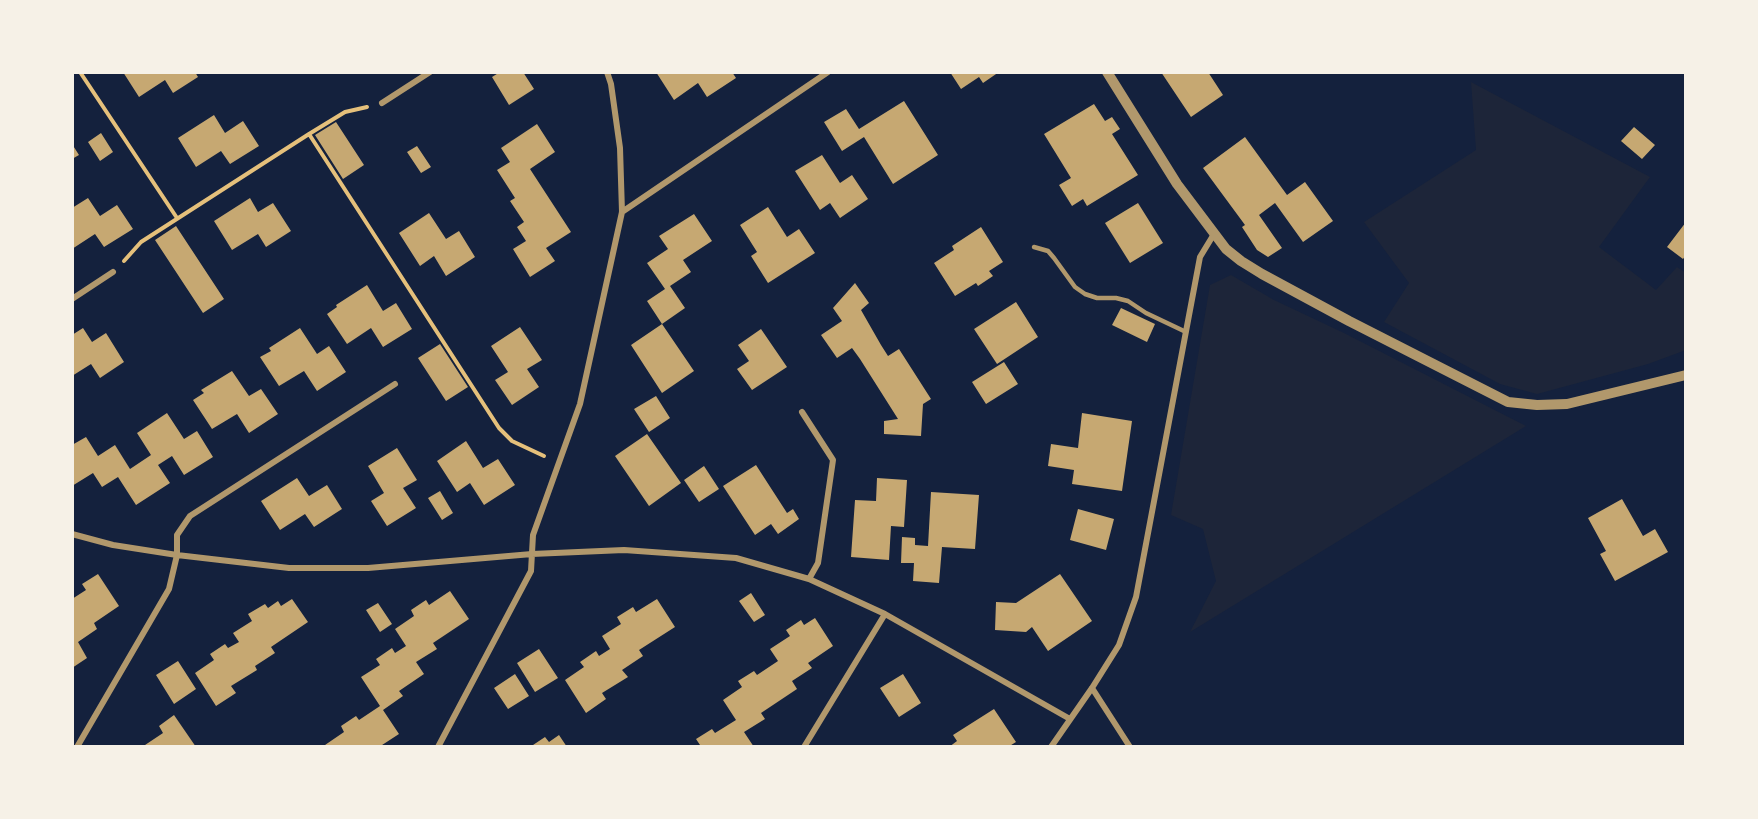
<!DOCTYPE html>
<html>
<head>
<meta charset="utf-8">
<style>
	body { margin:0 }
	#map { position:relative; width:1758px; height:819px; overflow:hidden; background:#14213d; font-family:"Noto Sans",sans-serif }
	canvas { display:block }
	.frame { position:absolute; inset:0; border:74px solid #f6f1e7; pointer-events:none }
</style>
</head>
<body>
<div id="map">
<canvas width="1758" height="819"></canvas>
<div class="frame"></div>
</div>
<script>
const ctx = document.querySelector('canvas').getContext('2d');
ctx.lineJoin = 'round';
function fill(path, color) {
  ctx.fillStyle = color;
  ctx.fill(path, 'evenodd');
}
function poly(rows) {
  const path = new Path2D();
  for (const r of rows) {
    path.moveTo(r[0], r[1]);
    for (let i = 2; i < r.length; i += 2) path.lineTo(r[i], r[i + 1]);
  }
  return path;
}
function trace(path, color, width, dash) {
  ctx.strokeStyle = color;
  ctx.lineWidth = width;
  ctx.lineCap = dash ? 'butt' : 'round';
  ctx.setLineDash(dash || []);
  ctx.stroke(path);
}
fill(poly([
	[1471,82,1650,177,1599,247,1656,290,1677,267,1686,273,1686,350,1648,364,1537,394,1500,384,1384,322,1409,283,1364,222,1476,150],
	[1231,275,1274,300,1344,333,1526,426,1190,632,1216,581,1203,529,1171,515,1210,285]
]), '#1d2539');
fill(poly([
	[123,72,195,72,198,77,173,93,165,80,139,97],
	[500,72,523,72,534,89,509,105,492,77],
	[656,72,732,72,736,78,707,97,698,83,674,100],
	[950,72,999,72,983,83,979,77,961,89],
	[1161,72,1208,72,1223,95,1191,117],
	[904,101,938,155,893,184,864,137,842,151,824,122,846,109,859,129],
	[1094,104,1105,121,1112,117,1120,129,1112,134,1138,175,1087,206,1083,199,1072,206,1059,185,1071,178,1044,134],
	[214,115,225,133,243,121,259,146,230,164,221,151,196,167,178,138],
	[336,122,364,165,343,179,315,135],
	[537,124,555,152,530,169,571,232,546,248,555,261,530,277,513,249,526,241,517,227,524,222,510,201,515,198,497,170,510,162,501,148],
	[1634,127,1655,145,1642,159,1621,141],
	[101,133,113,152,100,161,88,142],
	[1245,137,1287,195,1305,182,1333,221,1303,242,1275,203,1259,215,1282,248,1268,257,1257,250,1242,227,1245,225,1203,168],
	[72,144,79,155,72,159],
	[417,146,431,167,421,173,407,152],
	[822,155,840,183,852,175,868,199,840,218,830,203,820,210,795,171],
	[88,198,100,216,117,205,133,229,104,247,95,234,72,249,72,208],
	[250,198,258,212,273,203,291,231,266,247,258,234,232,250,214,221],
	[1138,203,1163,243,1130,263,1105,223],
	[768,207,787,237,799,229,815,253,768,283,751,256,757,252,740,225],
	[429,213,446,239,459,231,475,257,446,276,434,256,420,266,399,233],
	[694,214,712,241,683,260,691,272,670,286,685,308,662,324,647,301,665,289,647,263,668,249,659,236],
	[1686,222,1686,255,1683,259,1667,247],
	[176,226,224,299,203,313,155,240],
	[981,227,1003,262,989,271,993,276,978,286,976,283,955,296,934,263,954,250,952,246],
	[855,283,869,303,861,310,881,345,888,356,899,349,931,399,923,404,921,436,884,434,884,421,898,419,860,359,852,348,837,358,821,335,842,321,833,308],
	[367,285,383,311,396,303,412,329,383,347,371,328,347,344,327,314,337,307,336,305],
	[1016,302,1038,337,997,364,974,329],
	[1121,308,1155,324,1147,342,1112,325],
	[662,324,694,371,662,393,631,345],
	[520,327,542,360,527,369,539,387,512,405,495,380,508,372,491,346],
	[83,328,92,342,106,333,124,362,100,378,91,364,72,376,72,335],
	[300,328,317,354,329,346,346,372,317,391,304,371,279,386,260,357,271,351,269,348],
	[761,329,787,367,752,390,737,369,749,361,738,345],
	[440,344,468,387,446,401,418,358],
	[1004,362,1018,384,986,404,972,382],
	[232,371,249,396,261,389,278,414,249,433,237,414,212,429,193,400,204,393,201,390],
	[656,396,670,418,649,432,634,409],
	[167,413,184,439,197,431,213,457,184,475,172,456,158,465,170,483,136,505,118,477,102,487,93,473,72,486,72,445,86,437,98,456,115,445,130,469,151,455,137,433],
	[1082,413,1132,421,1122,491,1072,484,1074,470,1048,466,1051,444,1078,448],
	[647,434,681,483,649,506,615,456],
	[466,441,483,468,498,459,515,485,484,505,470,483,457,492,437,461],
	[397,448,417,480,403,488,416,508,387,526,371,501,384,493,368,466],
	[756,465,787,513,793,509,799,519,778,534,771,524,755,535,723,486],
	[704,466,719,489,699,502,684,480],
	[297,478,309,496,327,485,342,509,314,527,305,514,280,530,261,501],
	[877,478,907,480,904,527,891,526,889,560,851,557,855,500,876,501],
	[440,491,453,513,442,520,428,498],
	[931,492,979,495,975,549,942,547,939,583,913,581,914,563,901,563,902,537,915,538,915,545,928,546],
	[1622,499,1643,536,1655,529,1668,552,1615,581,1600,554,1606,551,1588,518],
	[1078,509,1114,519,1106,550,1070,540],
	[98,574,119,606,94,623,97,629,78,642,87,658,72,668,72,599,86,590,82,584],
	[1060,574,1092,621,1048,651,1032,627,1026,632,995,630,996,602,1016,603],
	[450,591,469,619,433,643,437,649,416,662,424,674,399,691,403,696,383,710,399,734,379,747,327,747,325,745,344,732,341,726,356,716,359,720,380,706,361,677,380,665,376,659,392,648,395,653,406,646,395,629,414,616,411,610,426,600,429,605],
	[751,593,765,615,754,622,739,601],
	[292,599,308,622,271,647,275,653,255,666,257,670,231,686,236,693,216,706,195,673,214,660,210,654,225,644,228,648,239,642,233,633,252,621,248,614,265,604,268,608,278,601,281,606],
	[657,599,675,627,639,650,643,656,622,670,628,677,602,693,606,699,586,713,565,680,584,667,580,662,596,651,599,656,610,649,602,636,621,624,617,617,633,607,636,612],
	[378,603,392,624,380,632,366,610],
	[815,618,833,646,808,663,812,668,792,681,797,689,761,713,765,719,744,732,754,747,697,747,700,745,696,739,712,729,715,733,736,720,723,700,742,687,738,681,754,671,757,675,778,661,770,649,790,636,786,630,801,620,804,625],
	[539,649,558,678,535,692,517,663],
	[178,661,196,689,174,704,156,675],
	[515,674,529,696,508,709,494,688],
	[903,674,921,703,899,717,880,688],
	[994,709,1016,742,1008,747,949,747,957,741,953,735],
	[174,715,196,747,142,747,163,733,159,726],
	[559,735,567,747,530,747,545,737,549,742]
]), '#c6a872');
trace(poly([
	[80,72,177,218],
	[309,134,345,112,367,107],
	[124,261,141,242,309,134,499,428,512,441,544,456]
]), '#e5c07b', 4);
trace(poly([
	[1034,247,1048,251,1054,258,1075,287,1085,294,1097,298,1116,298,1128,301,1146,313,1186,332]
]), '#b1986c', 4.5);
trace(poly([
	[382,103,430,72],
	[622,212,828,72],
	[72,299,113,272],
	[802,412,833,460,818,563,809,579],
	[72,534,113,545,177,555,289,568,368,568,532,554,624,550,736,558,809,579,885,614,1070,719],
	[1092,688,1130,747],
	[77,747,169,589,177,555,177,535,190,516,395,384],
	[438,747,531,571,533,535,580,404,622,212,620,148,611,84,607,72],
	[804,747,885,614],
	[1051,747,1092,688,1119,645,1136,597,1200,257,1214,234]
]), '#b1986c', 6);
trace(poly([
	[1107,72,1177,184,1226,249,1241,261,1262,274,1349,321,1508,402,1537,405,1567,404,1686,375]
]), '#b1986c', 10);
</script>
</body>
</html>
